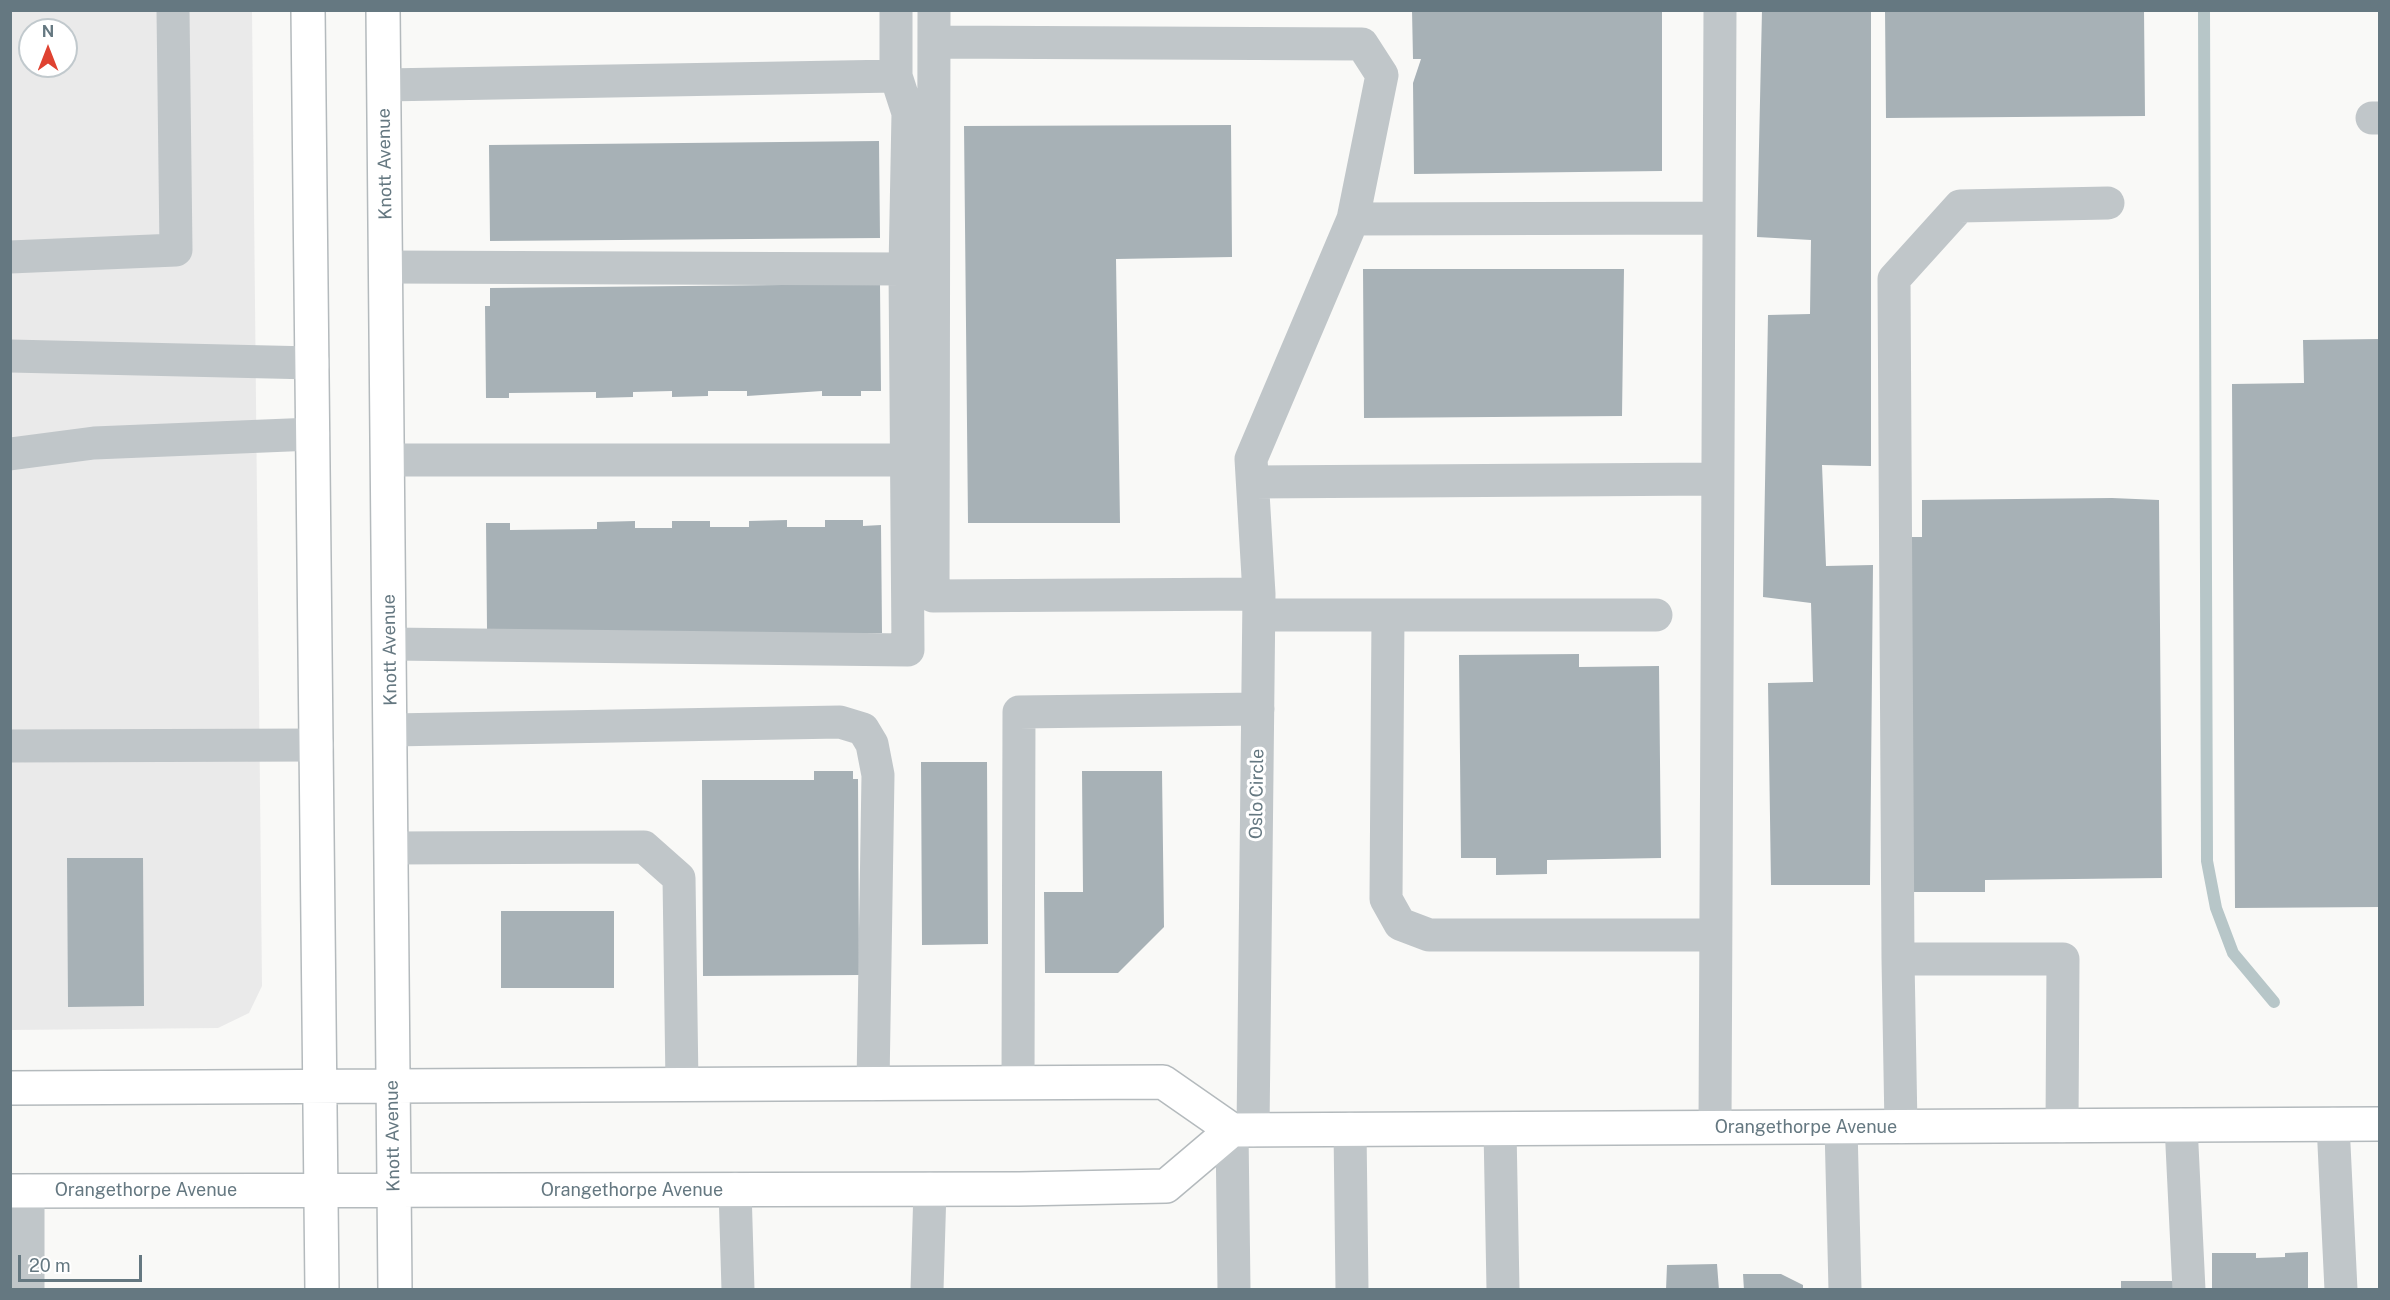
<!DOCTYPE html>
<html>
<head>
<meta charset="utf-8">
<style>
	body { margin:0 }
	#map { position:relative; width:2390px; height:1300px; overflow:hidden; background:#f9f9f7; font-family:"Public Sans",sans-serif }
	canvas { display:block }
	.frame { position:absolute; inset:0; border:12px solid #657881; pointer-events:none }
	.north { position:absolute; left:18px; top:18px; width:60px; height:60px; box-sizing:border-box; background:#fff; border:2px solid #c1c9cd; border-radius:50%; rotate:0deg; font-size:16px; font-weight:700; line-height:24px; text-align:center; color:#657881 }
	.north::after { content:''; display:block; margin:auto; width:21px; height:27px; background:#df4231; clip-path:polygon(50% 0,100% 100%,50% 72%,0 100%) }
	.scale { position:absolute; left:18px; top:1255px; width:124px; height:27px; box-sizing:border-box; border:3px solid #657881; border-top:0; padding-left:8px; font-size:18px; line-height:21px; white-space:nowrap; color:#657881; -webkit-text-stroke:4px #fff; paint-order:stroke }
</style>
</head>
<body>
<div id="map">
<canvas width="2390" height="1300"></canvas>
<div class="frame"></div>
<div class="north">N</div>
<div class="scale">20 m</div>
</div>
<script>
const ctx = document.querySelector('canvas').getContext('2d');
ctx.lineJoin = 'round';
function fill(path, color) {
  ctx.fillStyle = color;
  ctx.fill(path, 'evenodd');
}
function poly(rows) {
  const path = new Path2D();
  for (const r of rows) {
    path.moveTo(r[0], r[1]);
    for (let i = 2; i < r.length; i += 2) path.lineTo(r[i], r[i + 1]);
  }
  return path;
}
function trace(path, color, width, dash) {
  ctx.strokeStyle = color;
  ctx.lineWidth = width;
  ctx.lineCap = dash ? 'butt' : 'round';
  ctx.setLineDash(dash || []);
  ctx.stroke(path);
}
function drawText(font, color, halo, rows, align = 'center') {
  ctx.font = font + ' "Public Sans",sans-serif';
  ctx.lineWidth = 6;
  ctx.setLineDash([]);
  ctx.textBaseline = 'middle';
  ctx.strokeStyle = halo;
  ctx.fillStyle = color;
  for (const [text, x, y, turn = 0] of rows) {
    ctx.save();
    ctx.translate(x, y);
    ctx.rotate((+turn || 0) * Math.PI / 180);
    ctx.textAlign = isNaN(turn) ? turn : align;
    if (halo) ctx.strokeText(text, 0, 0);
    ctx.fillText(text, 0, 0);
    ctx.restore();
  }
}
fill(poly([
	[10,11,252,11,262,986,249,1013,218,1028,11,1030],
	[30,30,66,30,66,66,30,66]
]), '#eaeaea');
trace(poly([
	[2204,10,2207,861,2216,908,2233,953,2274,1002]
]), '#b7c6c8', 12);
fill(poly([
	[1412,10,1662,10,1662,171,1414,174,1413,83,1421,59,1413,59],
	[1762,10,1871,10,1871,466,1822,465,1826,566,1873,565,1870,885,1771,885,1768,683,1813,682,1811,603,1763,597,1768,315,1810,314,1811,240,1757,237],
	[1885,10,2144,10,2145,116,1886,118],
	[1231,125,1232,257,1116,259,1120,523,968,523,964,126],
	[879,141,880,238,490,241,489,145],
	[1363,269,1624,269,1622,416,1364,418],
	[880,284,881,391,861,391,861,396,822,396,822,391,747,396,747,391,708,391,708,396,672,397,672,391,633,392,633,397,596,398,596,392,509,393,509,398,486,398,485,306,490,306,490,288],
	[2380,339,2380,907,2235,908,2232,384,2304,383,2303,340],
	[2112,498,2159,500,2162,878,1985,880,1985,892,1913,892,1911,537,1922,537,1922,500],
	[787,520,787,527,825,527,825,520,863,520,863,526,881,525,882,633,493,635,487,629,486,523,510,523,510,530,597,529,597,522,635,521,635,528,672,528,672,521,710,521,710,527,749,527,749,521],
	[1579,654,1579,667,1659,666,1661,858,1547,860,1547,874,1496,875,1496,858,1461,858,1459,655],
	[921,762,987,762,988,944,922,945],
	[814,771,853,771,853,779,858,779,859,975,703,976,702,780,814,780],
	[1082,771,1162,771,1164,927,1118,973,1045,973,1044,892,1083,892],
	[67,858,143,858,144,1006,68,1007],
	[501,911,614,911,614,988,501,988],
	[2308,1252,2308,1290,2212,1290,2212,1253,2256,1253,2256,1258,2285,1257,2285,1253],
	[1717,1264,1719,1290,1666,1290,1667,1265],
	[1743,1274,1781,1274,1803,1285,1803,1290,1744,1290],
	[2121,1281,2177,1281,2177,1290,2121,1290]
]), '#a7b1b6');
const major = poly([
	[308,10,322,1290],
	[383,10,395,1290],
	[10,1088,1163,1082,1232,1130,2380,1124],
	[10,1191,1019,1189,1166,1186,1232,1130]
]);
trace(major, '#b4babd', 36);
trace(poly([
	[934,10,933,596,1259,594],
	[934,42,1362,44,1382,75,1353,219,1251,459,1259,594,1253,1130],
	[384,85,896,76],
	[2372,118,2380,118],
	[1353,219,1719,218],
	[10,257,176,250,173,10],
	[386,267,905,269],
	[10,356,313,363],
	[10,454,94,443,313,434],
	[388,460,906,460],
	[1253,482,1717,479],
	[1259,615,1656,615],
	[1388,615,1386,899,1400,924,1429,935,1715,935],
	[390,644,908,650,905,269,908,113,896,76,896,10],
	[391,730,840,722,863,729,872,744,878,775,873,1084],
	[10,746,317,745],
	[391,848,644,847,679,878,682,1084],
	[1898,959,1894,279,1960,206,2108,203],
	[1018,1082,1019,712,1258,709],
	[2333,1124,2341,1290],
	[2181,1125,2189,1290],
	[1715,1127,1720,10],
	[1841,1127,1845,1290],
	[1901,1127,1898,959,2063,959,2062,1126],
	[1350,1129,1352,1290],
	[1500,1129,1503,1290],
	[1232,1130,1234,1290],
	[735,1189,738,1290],
	[28,1290,28,1191],
	[927,1290,930,1189]
]), '#c0c6c9', 33);
trace(major, '#fff', 33);
drawText('18px', '#657881', '#fff', [
	["Knott Avenue",385,164,-91],
	["Knott Avenue",390,650,-91],
	["Oslo Circle",1257,794,-89],
	["Orangethorpe Avenue",1806,1127],
	["Knott Avenue",393,1136,-91],
	["Orangethorpe Avenue",146,1190],
	["Orangethorpe Avenue",632,1190]
]);
</script>
</body>
</html>
